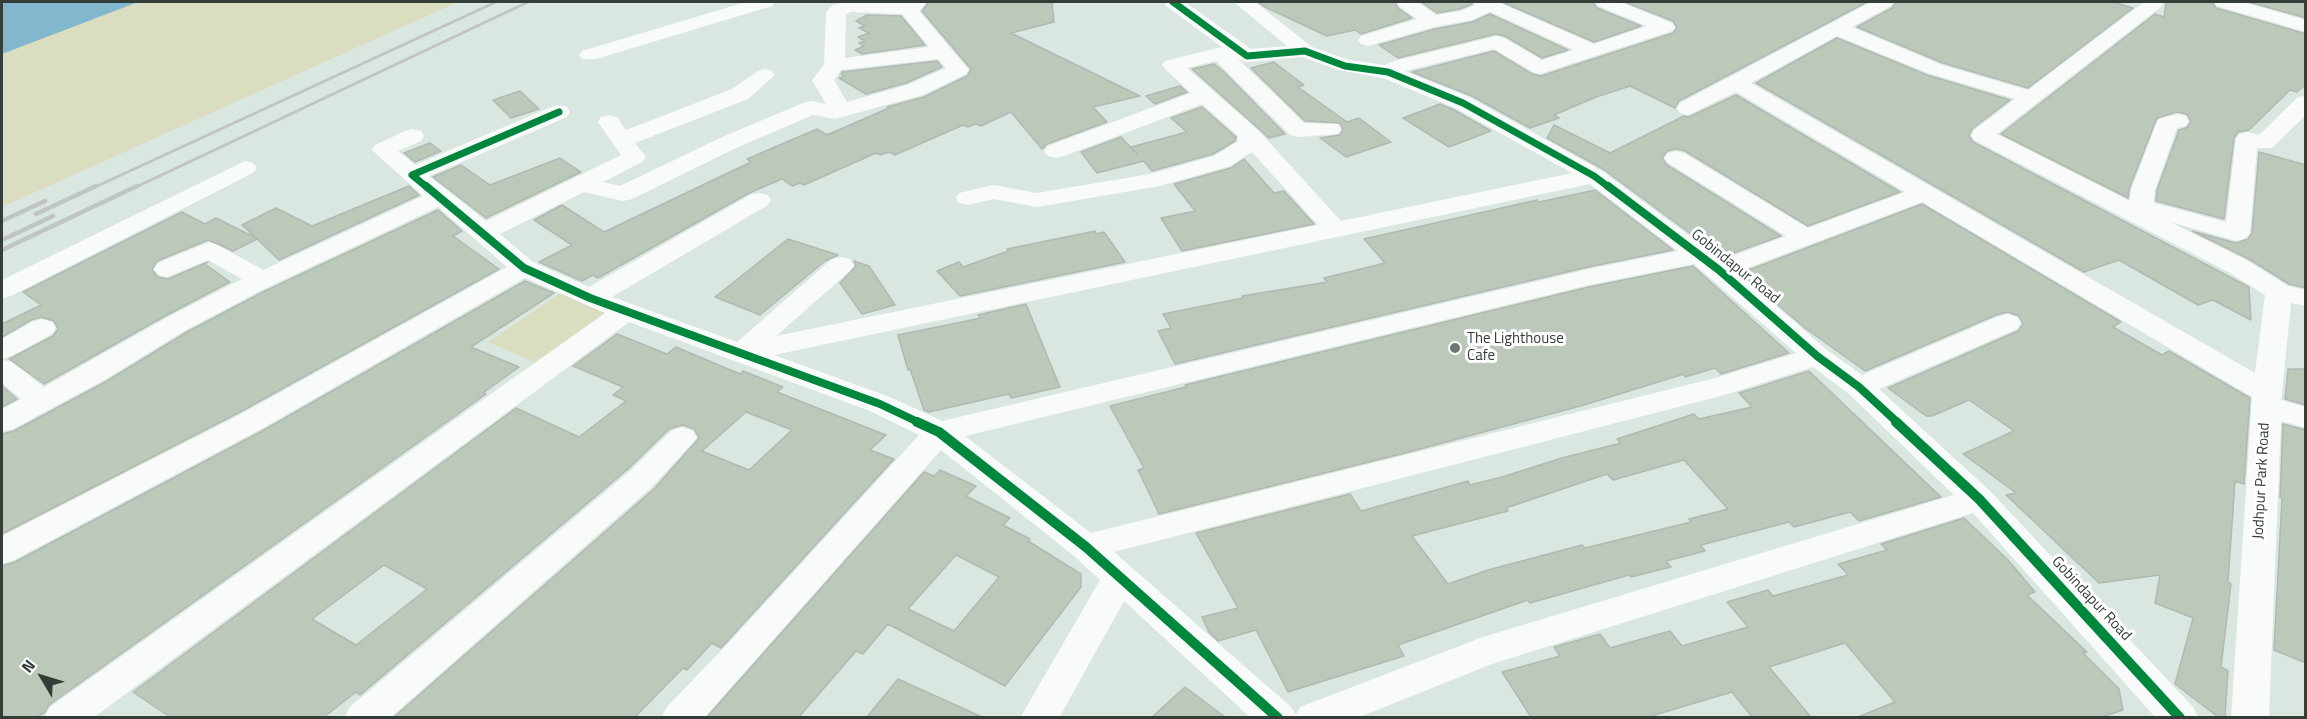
<!DOCTYPE html>
<html>
<head>
<meta charset="utf-8">
<style>
	body { margin:0 }
	#map { position:relative; width:2307px; height:719px; overflow:hidden; background:#dae7e1; font-family:"Titillium Web",sans-serif }
	canvas { display:block }
	.frame { position:absolute; inset:0; border:3px solid #343d38; pointer-events:none }
	.north { position:absolute; left:12px; top:647px; width:60px; height:60px; -webkit-text-stroke:4px #fff; paint-order:stroke; rotate:308deg; font-size:16px; font-weight:700; line-height:24px; text-align:center; color:#343d38 }
	.north::after { content:''; display:block; margin:auto; width:21px; height:27px; background:#343d38; clip-path:polygon(50% 0,100% 100%,50% 72%,0 100%) }
</style>
</head>
<body>
<div id="map">
<canvas width="2307" height="719"></canvas>
<div class="frame"></div>
<div class="north">N</div>
</div>
<script>
const ctx = document.querySelector('canvas').getContext('2d');
ctx.lineJoin = 'round';
function fill(path, color) {
  ctx.fillStyle = color;
  ctx.fill(path, 'evenodd');
}
function poly(rows) {
  const path = new Path2D();
  for (const r of rows) {
    path.moveTo(r[0], r[1]);
    for (let i = 2; i < r.length; i += 2) path.lineTo(r[i], r[i + 1]);
  }
  return path;
}
function trace(path, color, width, dash) {
  ctx.strokeStyle = color;
  ctx.lineWidth = width;
  ctx.lineCap = dash ? 'butt' : 'round';
  ctx.setLineDash(dash || []);
  ctx.stroke(path);
}
function drawText(font, color, halo, rows, align = 'center') {
  ctx.font = font + ' "Titillium Web",sans-serif';
  ctx.lineWidth = 6;
  ctx.setLineDash([]);
  ctx.textBaseline = 'middle';
  ctx.strokeStyle = halo;
  ctx.fillStyle = color;
  for (const [text, x, y, turn = 0] of rows) {
    ctx.save();
    ctx.translate(x, y);
    ctx.rotate((+turn || 0) * Math.PI / 180);
    ctx.textAlign = isNaN(turn) ? turn : align;
    if (halo) ctx.strokeText(text, 0, 0);
    ctx.fillText(text, 0, 0);
    ctx.restore();
  }
}
fill(poly([
	[2,2,458,2,2,207],
	[562,292,614,314,540,365,488,342]
]), '#dbddc0');
fill(poly([
	[2,2,138,2,2,54]
]), '#82b7ce');
const building = poly([
	[929,2,1052,2,1054,22,1011,33,1140,96,1093,107,1107,122,1047,144,1042,149,1011,112,981,126,975,124,968,127,963,125,895,155,889,152,880,155,876,153,804,185,800,183,792,186,782,179,749,193,598,278,593,275,582,281,539,262,572,245,534,220,562,205,604,232,751,162,747,159,817,129,827,135,889,108,887,107,924,97,967,76,971,69,922,11,929,2],
	[1258,2,1395,2,1398,8,1412,18,1361,34,1355,30,1327,36,1265,7,1258,2],
	[1421,2,1472,2,1472,4,1460,9,1437,13,1421,2],
	[1502,2,1593,2,1597,8,1641,26,1594,42,1502,2],
	[1625,2,1867,2,1679,101,1675,108,1630,86,1596,97,1554,115,1559,118,1530,128,1472,96,1412,72,1494,51,1532,74,1541,76,1673,33,1677,28,1673,21,1625,2],
	[1896,2,2113,2,2133,8,2028,88,1943,63,1857,27,1892,8,1896,2],
	[2166,2,2212,2,2216,8,2306,34,2306,84,2297,92,2290,90,2249,130,2238,132,2234,138,2224,219,2156,201,2157,190,2179,130,2186,128,2191,122,2187,114,2177,112,2157,118,2129,189,2128,198,2001,134,2155,14,2164,17,2166,2],
	[2249,2,2306,2,2306,18,2249,2],
	[1490,14,1568,50,1542,58,1505,36,1496,34,1398,58,1379,45,1435,29,1472,22,1490,14],
	[867,15,901,16,925,45,862,54,855,50,864,46,859,43,865,41,858,37,869,33,859,28,865,26,856,21,867,15],
	[1837,38,1927,75,2010,100,1972,129,1969,136,1973,142,2249,287,2251,320,2213,300,2198,305,2119,260,2084,272,1756,83,1837,38],
	[937,61,942,67,906,83,866,94,839,78,844,76,841,74,842,72,937,61],
	[1274,62,1304,85,1298,87,1347,122,1359,118,1391,142,1346,157,1320,138,1340,135,1343,130,1340,123,1305,121,1251,68,1274,62],
	[1214,64,1223,71,1285,134,1269,138,1192,69,1214,64],
	[1180,86,1187,92,1155,104,1146,96,1180,86],
	[520,91,539,109,511,118,493,100,520,91],
	[1736,95,1900,192,1808,226,1685,151,1677,149,1667,151,1662,158,1667,165,1781,236,1722,257,1603,169,1547,138,1554,125,1610,153,1684,116,1689,117,1736,95],
	[1440,104,1454,110,1491,131,1449,147,1403,118,1440,104],
	[1202,107,1236,137,1235,141,1213,154,1152,171,1144,161,1097,173,1081,152,1121,137,1137,154,1131,147,1187,132,1171,118,1202,107],
	[430,143,441,151,415,162,404,153,430,143],
	[2259,152,2306,165,2306,288,2289,284,2249,259,2192,231,2236,243,2248,239,2252,233,2259,152],
	[560,158,581,172,486,218,433,177,461,165,490,185,560,158],
	[1244,159,1274,193,1284,191,1314,224,1182,251,1161,218,1195,211,1174,184,1231,168,1244,159],
	[409,186,419,195,279,260,257,239,233,251,208,240,157,261,152,270,158,277,168,279,208,262,205,264,230,282,165,316,44,384,9,359,53,336,58,329,54,321,41,317,31,320,2,337,2,324,41,305,23,292,182,212,205,224,216,218,256,238,242,225,276,208,312,226,409,186],
	[1595,190,1673,250,1588,267,1175,364,1158,331,1171,328,1163,314,1243,298,1242,296,1327,282,1324,278,1385,263,1364,239,1537,200,1539,202,1595,190],
	[1922,204,2121,322,2113,327,2162,355,2169,351,2250,398,2244,484,2235,481,2228,582,2231,584,2221,667,2228,671,2225,717,2218,717,2175,684,2193,618,2155,603,2160,575,2099,583,2006,495,2016,493,1963,454,2014,431,1969,400,1932,416,1926,416,1888,388,2018,331,2023,324,2019,316,2008,312,1996,315,1865,371,1805,328,1741,273,1922,204],
	[438,210,462,231,453,236,499,269,240,412,2,534,2,434,14,431,107,381,187,332,263,292,438,210],
	[1095,231,1096,234,1104,232,1125,262,960,296,937,271,959,262,963,267,1008,251,1007,249,1095,231],
	[788,239,838,255,825,261,760,315,715,297,788,239],
	[854,261,869,266,895,305,862,314,840,283,856,266,854,261],
	[1693,266,1789,353,1721,374,1715,368,1685,377,1684,374,1584,405,1409,452,1159,514,1138,470,1144,468,1110,406,1186,387,1185,385,1589,287,1693,266],
	[525,281,554,293,471,347,519,367,483,393,486,394,49,705,45,712,37,717,2,717,2,566,15,562,264,430,525,281],
	[1026,304,1060,387,1011,398,1009,394,929,412,924,410,910,369,908,370,898,335,981,318,978,315,1026,304],
	[617,334,667,354,676,347,740,374,743,371,783,387,777,392,886,435,870,450,894,459,721,648,712,643,687,670,683,668,635,717,394,717,655,488,699,438,694,429,683,425,669,429,629,468,360,695,356,692,324,717,170,717,133,692,516,408,579,437,626,401,613,395,623,387,573,366,617,334],
	[746,412,792,430,749,470,702,451,746,412],
	[384,565,427,589,356,645,312,619,384,565],
	[2288,369,2306,369,2306,405,2285,399,2288,369],
	[1809,371,1941,497,1859,521,1850,512,1794,527,1789,522,1701,545,1705,551,1666,561,1671,567,1631,577,1629,575,1530,603,1528,600,1398,645,1404,656,1288,692,1256,630,1218,641,1209,632,1202,617,1238,608,1196,533,1350,494,1361,511,1468,481,1470,485,1502,477,1562,458,1621,443,1617,439,1694,414,1699,419,1752,407,1739,393,1809,371],
	[1684,460,1728,509,1689,519,1691,522,1585,548,1582,545,1488,570,1448,584,1412,536,1508,511,1506,508,1607,474,1613,480,1684,460],
	[2,386,17,399,2,407,2,386],
	[2283,424,2306,430,2306,663,2274,650,2282,498,2280,497,2283,424],
	[940,470,976,486,966,496,1010,518,1003,525,1030,539,1028,541,1081,574,1081,587,1005,686,888,624,863,654,856,651,799,717,707,717,924,472,934,476,940,470],
	[956,555,999,577,954,631,908,609,956,555],
	[1964,518,2008,560,2035,592,2027,595,2087,652,2083,653,2119,689,2123,710,2102,717,1858,717,1895,702,1845,643,1769,667,1811,717,1752,717,1732,692,1648,717,1531,717,1502,672,1560,656,1554,647,1600,634,1610,648,1670,631,1682,646,1748,627,1727,602,1768,590,1773,596,1848,575,1838,564,1887,550,1881,544,1964,518],
	[898,679,982,717,867,717,898,679],
	[1185,687,1225,717,1152,717,1185,687]
]);
fill(building, '#bbc8ba');
trace(building, '#b1b9b3', 1.5);
fill(poly([
	[746,2,775,2,772,6,596,59,582,59,579,55,582,51,746,2],
	[844,2,927,2,919,11,969,70,966,74,923,95,835,119,813,115,736,148,632,199,623,201,584,192,500,234,533,262,589,287,750,195,759,193,768,195,771,200,768,205,612,297,737,342,832,259,841,257,850,259,854,265,850,271,776,336,1318,225,1252,152,1230,166,1160,186,1037,207,994,199,968,205,959,203,956,198,959,193,994,185,1037,193,1150,174,1214,156,1237,142,1238,136,1202,104,1064,156,1056,158,1048,156,1044,151,1048,146,1191,93,1165,69,1162,65,1165,61,1222,47,1166,6,1164,2,1185,2,1251,49,1287,46,1234,2,1255,2,1312,47,1349,60,1385,65,1394,61,1497,36,1504,38,1542,60,1574,50,1490,12,1472,20,1434,27,1368,46,1361,44,1358,40,1361,36,1417,19,1399,6,1397,2,1418,2,1436,15,1461,11,1475,5,1474,2,1498,2,1594,44,1647,26,1598,6,1595,2,1620,2,1672,23,1675,27,1672,31,1540,74,1533,72,1494,49,1405,71,1471,98,1602,171,1722,260,1786,236,1668,163,1664,158,1668,153,1676,151,1684,153,1808,228,1905,192,1736,92,1688,115,1680,113,1677,108,1680,103,1871,2,1894,2,1891,6,1852,27,1942,65,2028,90,2144,2,2164,2,2162,6,1997,134,2130,201,2131,190,2156,124,2159,119,2170,116,2178,114,2186,116,2189,121,2186,126,2177,128,2155,190,2154,203,2226,222,2236,139,2239,134,2247,132,2259,135,2298,97,2306,96,2306,115,2272,148,2257,148,2250,233,2246,238,2237,241,2170,222,2248,261,2288,286,2306,290,2306,306,2291,303,2282,393,2281,400,2306,407,2306,428,2281,421,2269,718,2231,718,2252,397,1922,202,1737,272,1827,350,1862,375,1997,317,2007,314,2017,317,2021,323,2017,329,1879,389,1990,491,2193,707,2199,718,2156,718,1973,513,1492,664,1357,718,1251,718,1124,601,1059,718,1020,718,1100,580,1074,556,941,450,704,718,661,718,667,707,734,637,919,435,870,411,629,322,93,718,44,718,50,707,605,313,525,278,263,428,14,560,2,564,2,536,241,414,507,267,438,207,262,290,186,330,106,379,13,429,2,432,2,409,21,399,2,383,2,360,12,362,44,387,166,318,242,279,208,260,167,277,158,275,154,269,158,263,209,242,218,245,263,270,423,196,372,150,375,145,405,131,413,129,421,131,424,136,421,141,398,151,415,165,551,107,559,105,567,107,570,112,567,117,429,176,486,221,621,155,598,122,601,117,609,115,617,117,626,130,732,89,758,71,765,69,772,71,775,75,748,99,635,143,646,157,642,162,603,182,620,186,720,138,803,103,811,101,826,104,812,80,824,65,826,12,833,5,844,2],
	[851,12,902,14,929,47,845,58,846,14,851,12],
	[1837,36,1928,73,2015,99,1974,130,1971,135,1974,140,2230,273,2265,295,2255,373,1751,83,1837,36],
	[1303,57,1338,70,1383,78,1455,108,1572,173,1341,221,1258,130,1187,68,1216,61,1290,135,1298,137,1338,134,1341,129,1338,124,1304,123,1238,59,1247,62,1303,57],
	[938,59,946,68,907,85,847,102,834,80,841,70,938,59],
	[1590,184,1678,251,1589,269,942,421,890,397,774,355,1590,184],
	[1694,264,1796,353,1715,378,1091,533,965,436,1589,285,1694,264],
	[1813,367,1849,394,1954,495,1483,637,1300,707,1296,715,1291,707,1114,552,1721,396,1813,367],
	[2214,2,2243,2,2306,20,2306,32,2217,6,2214,2],
	[245,161,253,163,257,168,253,173,11,296,2,298,2,280,245,161],
	[42,319,52,322,56,328,52,334,12,356,2,359,2,339,32,322,42,319],
	[682,427,693,431,697,438,653,486,390,718,344,718,350,707,631,470,671,431,682,427]
]), '#f9fbfa');
trace(poly([
	[93,188,496,2],
	[134,188,528,2]
]), '#c1c4c2', 3);
trace(poly([
	[36,214,96,186],
	[2,221,45,201],
	[2,240,53,216],
	[2,250,137,186]
]), '#c1c4c2', 4.5);
trace(poly([
	[1173,2,1247,56,1305,51,1345,66,1388,72,1463,103,1594,176,1610,188],
	[428,188,412,175,559,112]
]), '#00873e', 7);
trace(poly([
	[426,186,524,268,590,298,880,404,920,423],
	[1608,186,1719,270,1817,356,1859,387,1898,423]
]), '#00873e', 8);
trace(poly([
	[917,422,939,432,1086,547,1278,718],
	[1896,422,1979,499,2180,718]
]), '#00873e', 10);
for (const [x, y, r, color] of [
	[1455,348,6,"#6e7873"]
]) {
  const dot = new Path2D();
  dot.arc(x, y, r, 0, 2 * Math.PI);
  ctx.fillStyle = color;
  ctx.fill(dot);
  trace(dot, '#fff', 2);
}
drawText('15px', '#343d38', '#fff', [
	["Gobindapur Road",1735,267,39],
	["Jodhpur Park Road",2262,481,-87],
	["Gobindapur Road",2091,599,47]
]);
drawText('15px', '#343d38', '#fff', [
	["The Lighthouse",1467,339],
	["Cafe",1467,356]
], 'left');
</script>
</body>
</html>
